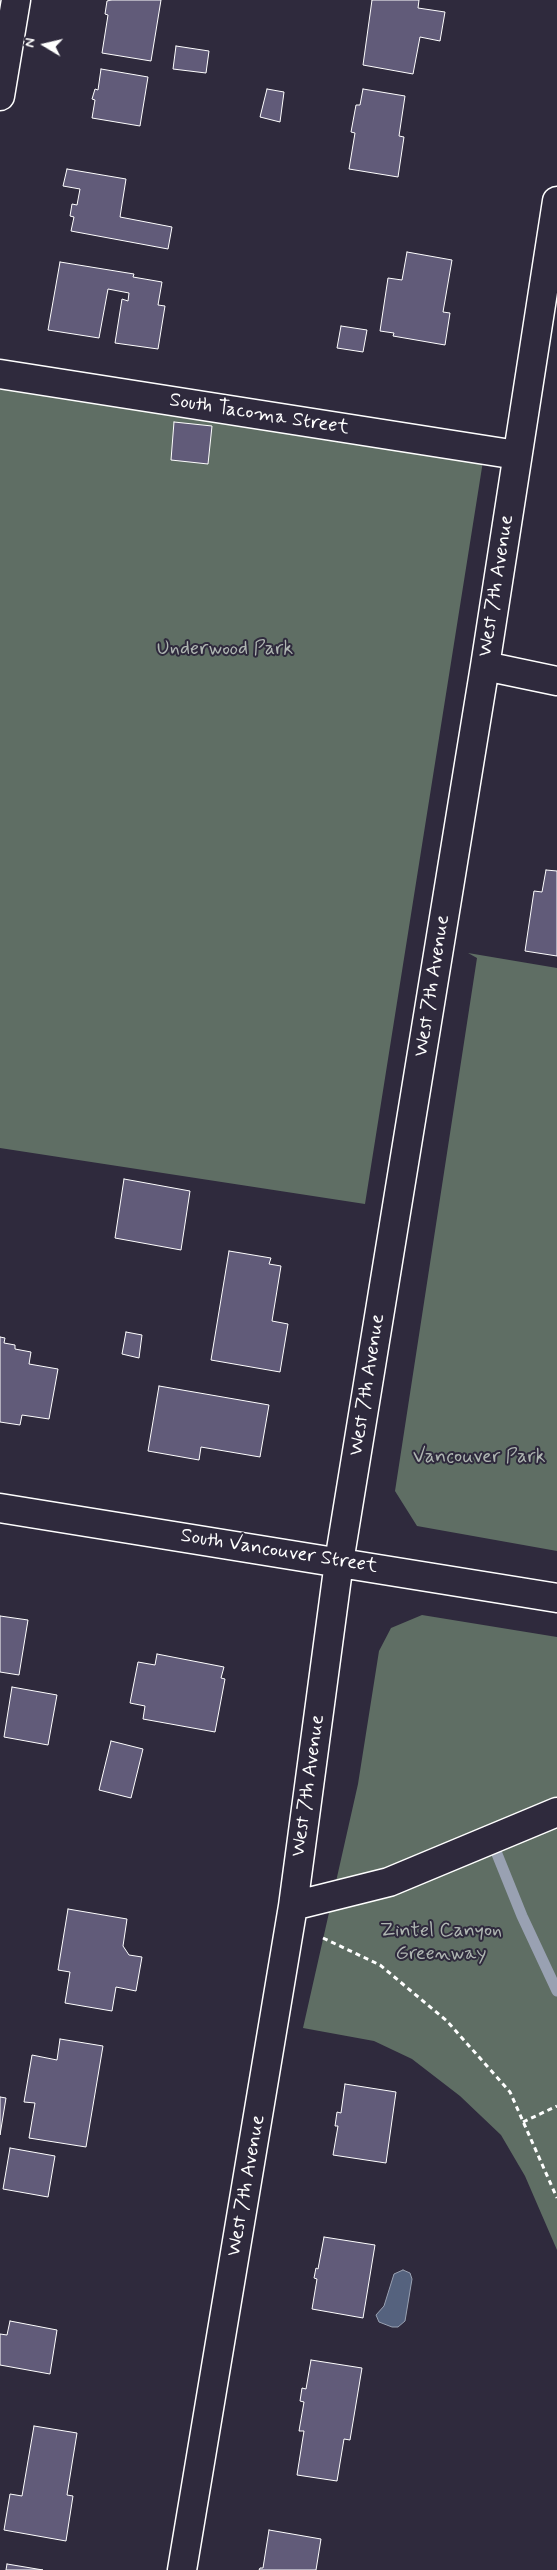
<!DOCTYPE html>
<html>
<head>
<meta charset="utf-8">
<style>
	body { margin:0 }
	#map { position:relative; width:557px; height:2570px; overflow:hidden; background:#2f2a3d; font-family:Mynerve,sans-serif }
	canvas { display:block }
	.north { position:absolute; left:20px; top:20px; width:50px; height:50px; -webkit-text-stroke:4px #2f2a3d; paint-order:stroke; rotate:279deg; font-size:14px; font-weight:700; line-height:20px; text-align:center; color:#fff }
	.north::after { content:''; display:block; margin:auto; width:18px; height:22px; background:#fff; clip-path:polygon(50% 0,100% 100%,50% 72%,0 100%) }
</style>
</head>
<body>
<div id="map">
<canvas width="557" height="2570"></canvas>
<div class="north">N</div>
</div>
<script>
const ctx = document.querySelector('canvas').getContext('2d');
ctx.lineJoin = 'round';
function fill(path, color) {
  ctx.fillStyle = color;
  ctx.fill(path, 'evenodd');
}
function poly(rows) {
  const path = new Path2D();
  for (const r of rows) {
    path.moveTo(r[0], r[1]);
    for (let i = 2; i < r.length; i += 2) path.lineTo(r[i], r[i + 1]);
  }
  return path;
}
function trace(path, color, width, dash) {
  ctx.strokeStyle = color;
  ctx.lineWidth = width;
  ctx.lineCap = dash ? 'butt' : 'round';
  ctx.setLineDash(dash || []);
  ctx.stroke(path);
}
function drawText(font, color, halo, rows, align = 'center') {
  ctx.font = font + ' Mynerve,sans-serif';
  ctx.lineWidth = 4;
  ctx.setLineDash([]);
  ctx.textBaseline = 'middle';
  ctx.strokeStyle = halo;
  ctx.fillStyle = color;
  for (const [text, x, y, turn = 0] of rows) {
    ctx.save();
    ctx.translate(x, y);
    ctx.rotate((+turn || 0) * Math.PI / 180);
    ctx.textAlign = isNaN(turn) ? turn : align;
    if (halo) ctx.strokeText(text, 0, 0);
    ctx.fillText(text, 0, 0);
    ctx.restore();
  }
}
fill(poly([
	[0,388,483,461,365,1204,0,1148],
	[468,953,557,968,557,1551,417,1526,395,1491,477,958],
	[422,1615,557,1637,557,2250,525,2176,501,2135,460,2096,412,2059,374,2041,303,2028,358,1784,379,1651,391,1628]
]), '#5f6e64');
const water = poly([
	[403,2270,410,2273,412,2279,405,2321,398,2327,392,2327,379,2322,376,2315,384,2306,394,2274,403,2270]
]);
fill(water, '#55627e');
trace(water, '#99a1b2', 1);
trace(poly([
	[497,1854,522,1916,557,1991]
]), '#99a1b2', 11);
const building = poly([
	[111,0,161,0,151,61,102,53,108,15,105,14,107,1,111,0],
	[372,0,419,0,418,8,445,12,440,41,420,37,413,74,363,65,372,0],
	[176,46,209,51,206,73,173,69,176,46],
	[101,69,148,77,140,126,92,118,95,100,92,99,95,89,98,90,101,69],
	[267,89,284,92,280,122,260,117,267,89],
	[363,89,405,96,399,136,404,137,398,177,349,169,355,133,351,132,356,105,360,105,363,89],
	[67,169,126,179,120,217,172,227,168,249,71,231,74,217,70,216,72,204,77,205,80,189,63,186,67,169],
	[407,252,452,260,443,312,450,313,445,345,393,336,394,333,380,331,388,278,402,280,407,252],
	[60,262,134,274,133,277,162,282,158,305,165,306,158,349,115,343,122,299,128,301,129,293,108,289,99,338,48,330,60,262],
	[341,326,367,330,363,352,337,348,341,326],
	[174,422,212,426,208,464,171,460,174,422],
	[546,870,557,871,557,956,525,951,534,891,542,892,546,870],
	[124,1179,190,1191,181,1250,115,1238,124,1179],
	[229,1251,271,1258,269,1264,281,1266,272,1321,288,1324,280,1372,211,1360,229,1251],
	[126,1332,142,1335,139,1358,122,1354,126,1332],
	[0,1337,5,1338,4,1343,15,1345,15,1349,31,1352,29,1364,58,1369,49,1419,22,1415,20,1425,0,1422,0,1337],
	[159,1386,269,1405,260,1457,201,1447,199,1460,148,1451,159,1386],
	[0,1616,28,1620,19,1675,0,1672,0,1616],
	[157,1654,224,1667,221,1678,225,1679,215,1732,143,1719,145,1706,130,1703,138,1662,155,1665,157,1654],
	[12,1687,57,1695,48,1745,4,1737,12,1687],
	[111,1741,143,1749,131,1798,99,1790,111,1741],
	[68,1909,127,1919,123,1946,129,1955,142,1957,136,1991,116,1987,112,2011,65,2003,70,1972,58,1970,68,1909],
	[60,2039,103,2046,86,2147,29,2138,35,2103,24,2102,32,2055,57,2060,60,2039],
	[345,2084,396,2092,386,2163,333,2155,338,2126,335,2126,337,2112,341,2113,345,2084],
	[0,2097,6,2098,0,2135,0,2097],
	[10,2148,55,2156,48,2197,3,2189,10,2148],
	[324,2237,375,2245,363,2318,312,2309,317,2279,314,2278,316,2268,318,2269,324,2237],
	[10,2321,57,2330,50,2374,0,2365,0,2334,7,2335,10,2321],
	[311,2360,362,2368,350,2440,344,2439,337,2481,297,2475,304,2431,299,2431,304,2402,300,2401,302,2388,306,2389,311,2360],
	[34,2426,77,2433,67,2495,73,2496,66,2541,4,2530,10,2494,22,2496,34,2426],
	[269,2530,321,2539,316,2570,259,2570,260,2568,263,2568,269,2530],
	[7,2564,43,2570,6,2570,7,2564]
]);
fill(building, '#615b79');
trace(building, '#fff', 1);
const minor = poly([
	[0,96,16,0],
	[0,374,517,455],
	[485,666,557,681],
	[0,1508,557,1598],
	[293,1906,389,1882,557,1812],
	[182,2570,293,1906,339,1562,485,666,557,201]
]);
trace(minor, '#fff', 31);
trace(poly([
	[323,1938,380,1965,447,2021,510,2092,557,2198],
	[523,2122,557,2106]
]), '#fff', 3, [5, 4]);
trace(minor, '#2f2a3d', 28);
drawText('20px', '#fff', '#2f2a3d', [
	["South Tacoma Street",259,415,9],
	["West 7th Avenue",497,586,-81],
	["West 7th Avenue",433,986,-81],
	["West 7th Avenue",368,1385,-81],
	["South Vancouver Street",279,1552,9],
	["West 7th Avenue",309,1786,-82],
	["West 7th Avenue",247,2186,-80]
]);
drawText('20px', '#afb6b2', '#2f2a3d', [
	["Underwood Park",225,650],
	["Vancouver Park",479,1458],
	["Zintel Canyon",441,1932],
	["Greenway",441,1955]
]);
</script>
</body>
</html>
